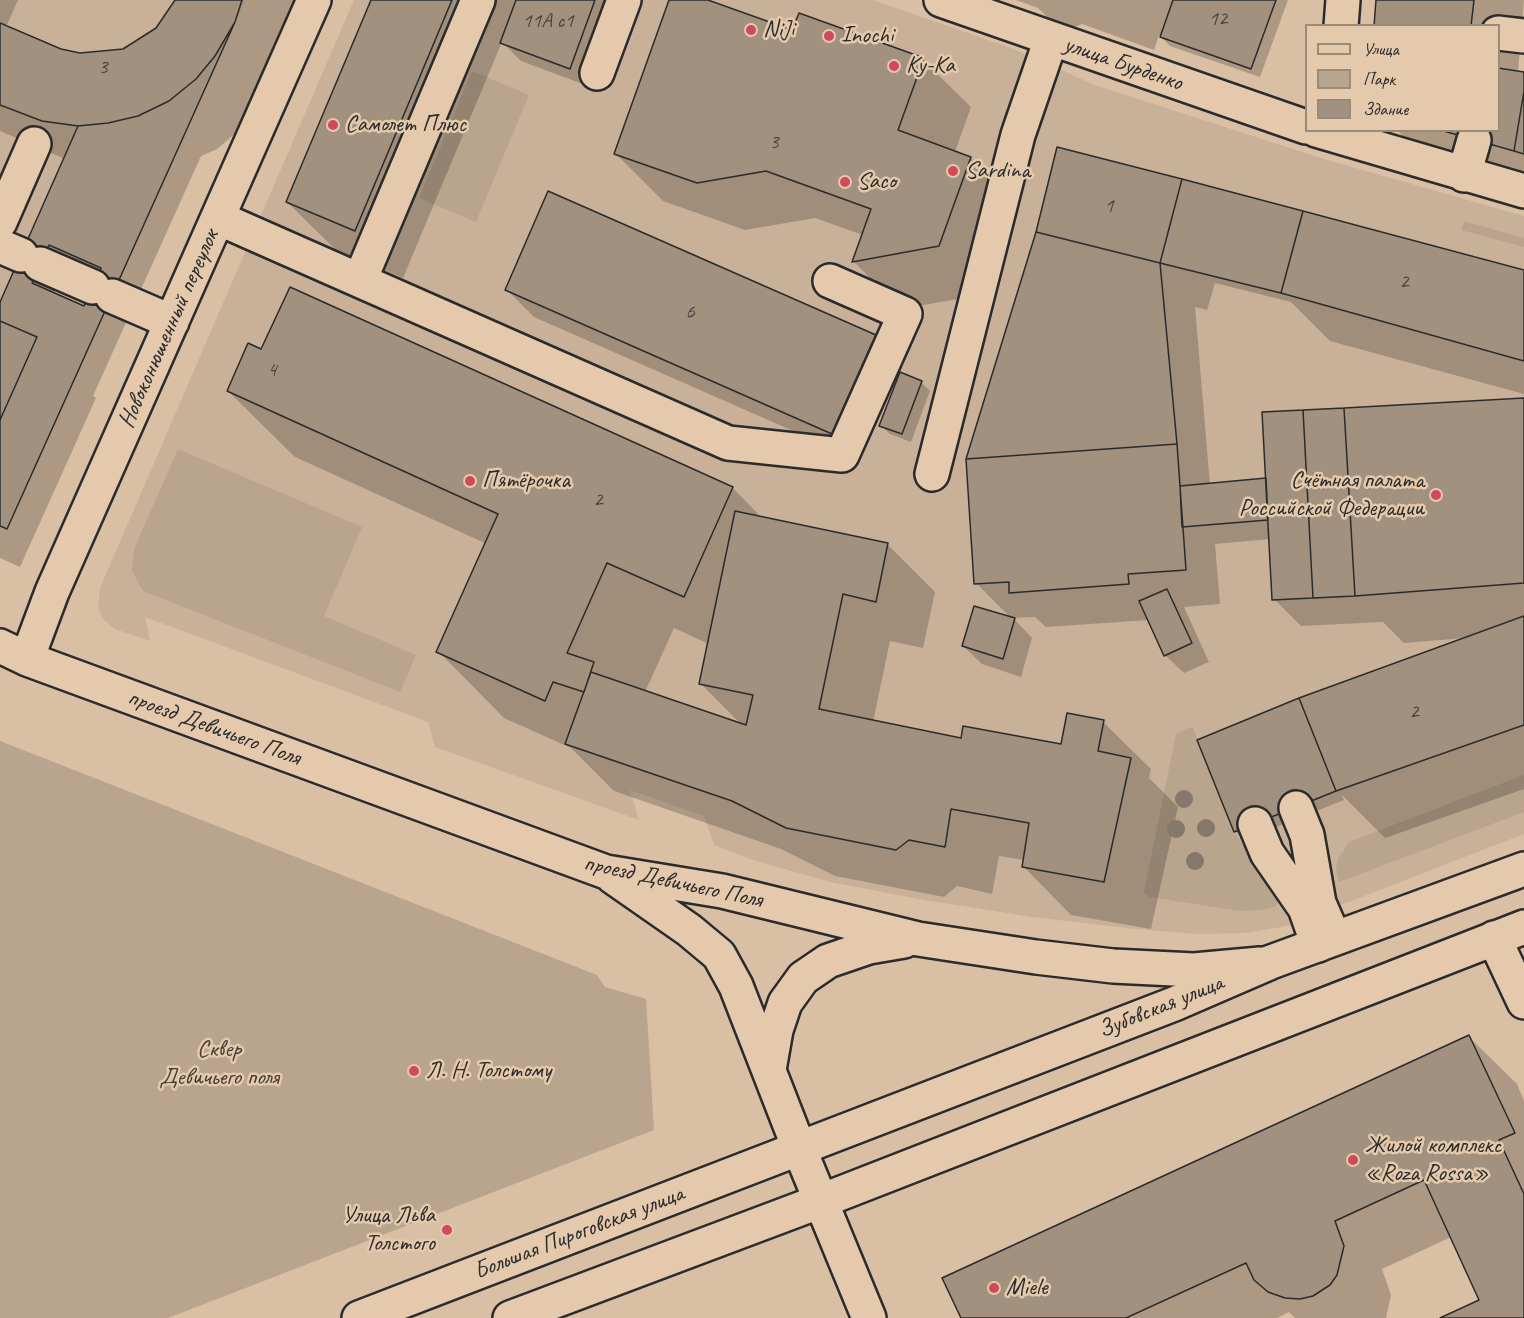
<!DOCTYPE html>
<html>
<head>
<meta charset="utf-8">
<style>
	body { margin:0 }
	#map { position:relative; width:1524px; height:1318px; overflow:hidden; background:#d9bfa4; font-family:Caveat,sans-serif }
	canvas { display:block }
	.legend { position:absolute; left:1305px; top:24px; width:195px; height:108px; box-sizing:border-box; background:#e4c9ac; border:2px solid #9a8a78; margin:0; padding:8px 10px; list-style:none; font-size:18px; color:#2b2b2b }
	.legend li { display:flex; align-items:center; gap:12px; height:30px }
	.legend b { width:30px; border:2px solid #9a8a78 }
</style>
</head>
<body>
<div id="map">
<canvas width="1524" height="1318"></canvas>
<ul class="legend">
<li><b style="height:8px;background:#e4c9ac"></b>Улица</li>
<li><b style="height:16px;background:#b9a48e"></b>Парк</li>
<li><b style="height:16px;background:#a3917f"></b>Здание</li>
</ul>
</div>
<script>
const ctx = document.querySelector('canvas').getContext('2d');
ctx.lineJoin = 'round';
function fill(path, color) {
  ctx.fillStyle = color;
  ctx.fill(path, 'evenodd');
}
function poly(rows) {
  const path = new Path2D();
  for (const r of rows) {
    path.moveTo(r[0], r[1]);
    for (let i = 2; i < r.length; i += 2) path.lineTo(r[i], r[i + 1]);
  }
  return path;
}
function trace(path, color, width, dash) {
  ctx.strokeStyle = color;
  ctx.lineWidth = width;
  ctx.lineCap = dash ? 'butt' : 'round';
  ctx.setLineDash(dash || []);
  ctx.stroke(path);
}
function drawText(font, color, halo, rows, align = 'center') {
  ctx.font = font + ' Caveat,sans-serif';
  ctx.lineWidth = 5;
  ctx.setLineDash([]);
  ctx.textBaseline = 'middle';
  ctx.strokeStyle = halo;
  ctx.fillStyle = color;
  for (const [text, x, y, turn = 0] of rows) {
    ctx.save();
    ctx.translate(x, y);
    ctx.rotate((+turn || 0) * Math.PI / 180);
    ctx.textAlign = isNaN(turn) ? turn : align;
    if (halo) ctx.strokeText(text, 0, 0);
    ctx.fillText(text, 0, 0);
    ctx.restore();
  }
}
fill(poly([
	[0,0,245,0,7,529,0,526],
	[354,0,873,0,1014,49,1095,85,1324,159,1524,216,1524,834,1287,926,1245,933,1200,934,1136,929,1032,917,919,899,830,882,753,860,714,845,704,816,630,790,639,820,435,747,428,722,145,617,150,641,115,629,103,619,98,608,100,588]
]), '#c9b199');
fill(poly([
	[472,71,529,95,476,222,419,198],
	[1464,221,1524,238,1524,247,1461,230],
	[178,449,362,527,324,616,416,655,400,692,143,591,132,571,134,549],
	[1190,727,1193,728,1234,832,1277,895,1278,904,1274,907,1263,910,1240,911,1149,897,1144,892,1176,734],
	[0,741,597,975,605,987,646,999,654,1130,168,1318,0,1318],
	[1524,775,1524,812,1339,882,1336,869,1338,859,1349,842]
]), '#b9a48e');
fill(poly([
	[0,0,18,0,6,27,60,51,80,54,124,51,157,29,177,0,298,0,244,126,217,149,201,156,93,396,96,398,20,567,0,558,0,306,65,159,0,131],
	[68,262,99,276,85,308,53,294],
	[372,0,620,0,588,86,521,61,502,42,403,278,335,249,287,202],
	[671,0,705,0,793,32,923,60,971,107,955,152,971,158,1018,206,986,294,901,309,853,261,863,235,815,218,745,230,663,201,615,153],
	[1016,0,1288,0,1260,77,1170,46,1159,35,1154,50,1082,24,1070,29,1053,23,1038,8],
	[1377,0,1524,0,1518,72,1524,73,1524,187,1418,152,1397,130,1498,130,1498,26,1375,26],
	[1037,232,1524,272,1524,394,1330,341,1291,302,1215,283,1207,310,1195,307,1210,485,1267,480,1524,399,1524,789,1385,838,1342,795,1344,800,1244,840,1235,831,1465,638,1404,643,1383,622,1301,626,1274,599,1270,539,1215,544,1220,604,1184,607,1209,662,1184,673,1165,655,1149,620,1046,627,1035,617,1013,618,1032,638,1021,677,982,664,963,646,1011,618,976,583],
	[290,289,733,488,763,519,887,544,935,592,923,648,890,641,873,722,962,740,1062,746,1103,722,1151,769,1149,778,1178,807,1151,929,1071,915,1024,867,1025,860,999,856,992,894,957,886,944,897,835,876,781,849,614,791,571,748,504,718,438,651,487,544,295,457,228,391,262,351],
	[674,628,709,644,700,683,743,726,645,692],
	[507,290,875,336,902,363,859,460,534,317],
	[921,382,930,391,911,442,890,434,881,425],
	[1469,1037,1517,1084,1524,1101,1524,1318,1444,1318,1481,1301,1451,1237,1382,1269,1391,1295,1386,1318,1295,1318,1289,1312,1277,1318,962,1318]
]), '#0003');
const building = poly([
	[175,0,242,0,235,22,215,56,196,79,169,101,138,116,108,123,78,126,42,121,0,105,0,23,61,49,80,53,123,49,156,28,175,0],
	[371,0,452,0,355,231,286,202,371,0],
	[516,0,595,0,570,69,500,43,516,0],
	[669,0,708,0,792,30,799,13,924,58,898,130,971,157,939,246,852,262,871,209,766,171,697,183,614,154,669,0],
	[1173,0,1276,0,1251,69,1160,37,1173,0],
	[1376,0,1474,0,1471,26,1374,26,1376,0],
	[235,22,7,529,0,526,0,420,37,337,0,321,0,302,78,126,108,123,138,116,169,101,196,79,215,56,235,22],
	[49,245,101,268,84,306,32,283,49,245],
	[1498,68,1524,72,1524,91,1514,151,1440,130,1498,130,1498,68],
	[1524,91,1524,154,1514,151,1524,91],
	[1057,147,1182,179,1160,263,1036,232,1057,147],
	[1182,179,1303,211,1281,293,1160,263,1182,179],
	[548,191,876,335,832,434,505,290,548,191],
	[1303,211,1524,270,1524,361,1281,293,1303,211],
	[1036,232,1160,263,1177,444,966,459,1036,232],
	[290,287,733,487,684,597,607,563,567,653,594,662,584,692,553,682,545,701,436,652,498,514,227,391,248,343,261,349,290,287],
	[0,321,37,337,0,420,0,321],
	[900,372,922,381,902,434,879,426,900,372],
	[1524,398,1524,583,1355,596,1344,408,1524,398],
	[1344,408,1355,596,1313,598,1303,410,1344,408],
	[1303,410,1313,598,1272,600,1262,412,1303,410],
	[1177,444,1186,570,1128,574,1129,584,1009,593,1009,582,974,584,966,459,1177,444],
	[1266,478,1268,520,1182,527,1180,486,1266,478],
	[735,511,888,543,876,602,843,594,819,709,961,738,963,726,1061,744,1067,713,1104,720,1098,751,1131,758,1104,882,1022,867,1029,823,951,809,945,847,909,840,896,850,786,828,732,801,565,744,591,672,746,725,753,695,699,684,735,511],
	[1167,589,1192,643,1164,656,1139,601,1167,589],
	[974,606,1015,618,1003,659,962,646,974,606],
	[1524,616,1524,725,1336,791,1299,698,1524,616],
	[1299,698,1336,791,1234,832,1197,740,1299,698],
	[1469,1035,1515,1133,1499,1140,1524,1194,1524,1318,1440,1318,1479,1300,1424,1180,1335,1221,1344,1246,1337,1275,1330,1285,1313,1296,1300,1299,1285,1298,1268,1292,1254,1280,1246,1263,1126,1318,961,1318,942,1278,1469,1035]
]);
fill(building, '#a3917f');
trace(building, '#2b2b2b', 1.5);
const minor = poly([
	[941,0,1306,127],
	[1341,26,1343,0],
	[1498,33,1524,36],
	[597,73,624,0],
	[1316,130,1524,191],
	[1464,175,1474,140],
	[218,218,728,443,842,455,905,314,830,281],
	[0,222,34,144],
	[0,246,21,255],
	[40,264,93,287],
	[360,280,478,0],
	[112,296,172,322],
	[932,474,1018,135,1051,39],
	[0,646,27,659,606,872,722,891,918,939,1036,957,1113,966,1194,970,1260,964],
	[27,659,52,592,314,0],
	[1296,808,1307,835,1319,903,1329,926],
	[1255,824,1267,853,1305,908,1318,945],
	[613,877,689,930,719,955,736,986,799,1148,869,1318],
	[1494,938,1524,1002],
	[769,1070,776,1030,785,1003,803,978,828,961,869,947,904,941]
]);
const major = poly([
	[359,1318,1174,1004,1271,962,1524,869],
	[510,1318,821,1201,1524,927]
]);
trace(minor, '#2b2b2b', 38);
trace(major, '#2b2b2b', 38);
trace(minor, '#e4c9ac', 33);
trace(major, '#e4c9ac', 33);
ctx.fillStyle = '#85786a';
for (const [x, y] of [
	[1184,799],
	[1206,828],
	[1176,829],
	[1195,861]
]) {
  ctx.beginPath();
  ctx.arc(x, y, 9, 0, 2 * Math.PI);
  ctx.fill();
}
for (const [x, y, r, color] of [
	[751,30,6,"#d1495b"],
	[829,36,6,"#d1495b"],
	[894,66,6,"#d1495b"],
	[333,125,6,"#d1495b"],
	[953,171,6,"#d1495b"],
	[845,182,6,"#d1495b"],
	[470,481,6,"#d1495b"],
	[1436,495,6,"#d1495b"],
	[414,1071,6,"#d1495b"],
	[1353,1160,6,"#d1495b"],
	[447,1230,6,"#d1495b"],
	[994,1288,6,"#d1495b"]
]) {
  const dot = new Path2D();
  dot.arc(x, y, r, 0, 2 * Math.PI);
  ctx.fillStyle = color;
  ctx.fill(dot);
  trace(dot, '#e4c9ac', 2);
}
drawText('21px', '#494440', null, [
	["12",1218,19],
	["11А с1",548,21],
	["3",103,67],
	["3",774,142],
	["1",1109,206],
	["2",1404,282],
	["6",690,312],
	["4",272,370],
	["2",598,500],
	["2",1414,712]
]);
drawText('24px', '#2b2b2b', '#e4c9ac', [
	["NiJi",763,30],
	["Inochi",841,36],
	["Ку-Ка",906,66],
	["Самолет Плюс",345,125],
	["Sardina",965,171],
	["Saco",857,182],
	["Пятёрочка",482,481],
	["Счётная палата",1424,481,"right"],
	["Российской Федерации",1424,509,"right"],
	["Л. Н. Толстому",426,1071],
	["Жилой комплекс",1365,1146],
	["«Roza Rossa»",1365,1174],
	["Улица Льва",435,1216,"right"],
	["Толстого",435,1244,"right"],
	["Miele",1006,1288]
], 'left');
drawText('24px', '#2b2b2b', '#e4c9ac', [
	["улица Бурденко",1123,64,19],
	["Новоконюшенный переулок",169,329,-66],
	["проезд Девичьего Поля",214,728,20],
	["проезд Девичьего Поля",673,882,12],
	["Зубовская улица",1161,1007,-22],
	["Большая Пироговская улица",579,1233,-21]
]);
drawText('24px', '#403d3a', '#e4c9ac', [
	["Сквер",219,1050],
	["Девичьего поля",219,1078]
]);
</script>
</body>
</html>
